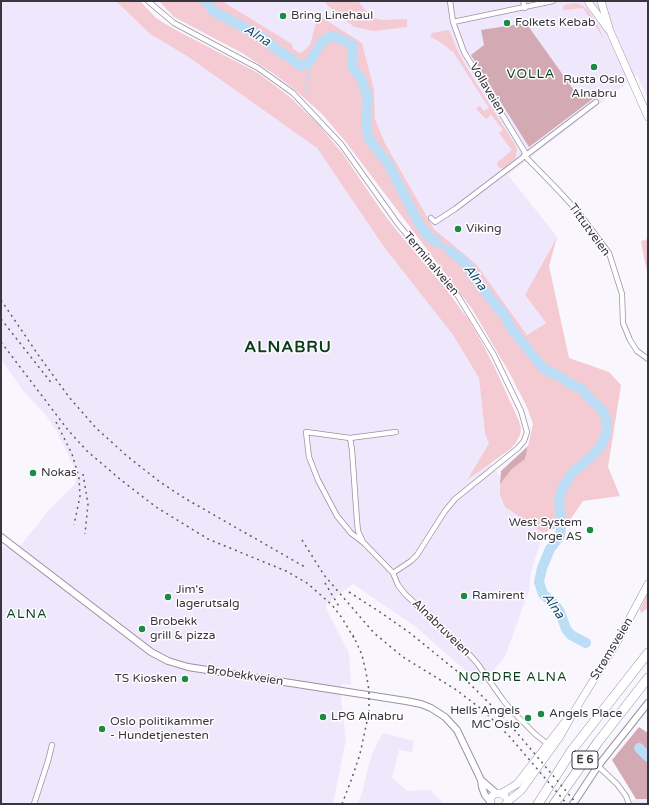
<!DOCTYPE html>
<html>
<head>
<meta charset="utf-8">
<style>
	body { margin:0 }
	#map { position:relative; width:649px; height:805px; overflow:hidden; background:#f9f6fe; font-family:"Varela Round",sans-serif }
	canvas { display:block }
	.frame { position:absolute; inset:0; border:2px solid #39363e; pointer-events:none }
</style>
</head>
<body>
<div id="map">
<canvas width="649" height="805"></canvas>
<div class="frame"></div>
</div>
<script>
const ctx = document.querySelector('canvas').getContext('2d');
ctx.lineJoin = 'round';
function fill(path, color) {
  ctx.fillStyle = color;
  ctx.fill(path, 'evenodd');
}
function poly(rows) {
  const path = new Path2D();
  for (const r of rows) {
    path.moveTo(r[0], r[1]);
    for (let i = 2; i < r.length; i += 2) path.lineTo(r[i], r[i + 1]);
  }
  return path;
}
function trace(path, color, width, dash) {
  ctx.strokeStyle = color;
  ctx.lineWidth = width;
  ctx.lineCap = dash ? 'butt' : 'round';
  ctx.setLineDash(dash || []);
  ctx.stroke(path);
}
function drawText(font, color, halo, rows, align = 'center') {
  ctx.font = font + ' "Varela Round",sans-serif';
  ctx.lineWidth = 3;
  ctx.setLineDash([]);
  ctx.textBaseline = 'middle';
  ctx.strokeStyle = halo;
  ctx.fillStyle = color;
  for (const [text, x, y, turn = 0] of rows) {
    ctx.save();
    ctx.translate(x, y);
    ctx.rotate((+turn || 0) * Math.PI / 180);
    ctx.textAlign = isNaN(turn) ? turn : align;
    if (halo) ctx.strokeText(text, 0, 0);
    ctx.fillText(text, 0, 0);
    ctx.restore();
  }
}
fill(poly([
	[1,1,116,1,150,34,187,56,317,148,384,247,453,335,479,378,485,434,489,443,467,479,490,463,501,478,500,495,505,507,543,533,531,572,529,591,505,656,482,685,416,627,353,584,326,604,327,610,349,653,351,685,342,684,341,698,346,739,333,804,1,804,1,546,5,547,21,545,50,509,76,483,73,465,56,430,45,414,25,393,1,359],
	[222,1,648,1,648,99,637,75,508,175,557,237,525,295,546,323,527,335,476,264,434,229,385,143,375,119,374,90,310,45,301,53,293,49,292,44],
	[383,733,414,741,412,752,399,750,392,778,407,791,430,790,444,804,357,804,362,793,372,753],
	[636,799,648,799,648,804,633,804,632,801]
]), '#efe7fc');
fill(poly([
	[116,1,140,1,156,18,174,29,258,73,289,96,317,123,343,154,381,210,398,232,446,289,468,319,481,341,494,366,519,421,521,428,520,435,516,443,509,450,467,480,489,443,485,434,479,378,453,335,384,247,317,148,187,56,150,34],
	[159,1,222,1,292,44,293,49,301,53,310,45,318,15,362,43,374,90,375,119,385,143,434,229,476,264,527,335,546,323,525,295,557,237,549,266,569,358,609,372,621,385,608,467,620,496,583,501,568,523,543,533,505,507,500,495,500,484,512,469,525,459,533,424,527,407,509,372,472,309,345,141,322,114,294,89,274,74,242,53,174,17],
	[325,1,358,1,367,12,374,18,381,20,407,19,407,27,374,31,354,27,327,5],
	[575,3,582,5,588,10,599,28,604,39,583,8,564,10,563,8,564,5],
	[448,30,450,32,458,52,473,78,516,146,517,151,515,159,503,169,498,167,497,163,512,150,499,133,503,130,491,115,486,119,478,111,476,108,480,106,484,111,489,108,454,53,443,44,430,36,432,33],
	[648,239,648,267,646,268,641,241],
	[648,593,648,608,641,613,640,609]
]), '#f4cad3');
fill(poly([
	[526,23,578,96,594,98,529,147,471,55,484,45,481,30],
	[528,446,525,459,512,469,500,484,501,471],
	[639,727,648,733,648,799,636,799,612,760]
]), '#d3aab4');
fill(poly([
	[429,232,442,243,463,257,459,260,439,247,425,236]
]), '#bcddf6');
trace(poly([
	[305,93,310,70,307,63]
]), '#bcddf6', 1.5);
trace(poly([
	[205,1,210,5,213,11,264,38,276,49,293,60,300,66,305,65,310,61,322,42,328,38,332,36,343,40,352,45,353,50,352,59,352,67,362,80,368,100,366,113,366,126,369,139,389,165,418,222,428,236,437,242],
	[450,251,461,259,468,267,475,279,505,316,511,328,542,367,550,372,564,379,570,384,582,389,593,402,601,409,606,418,607,426,606,434,601,446,592,456,572,473,562,489,559,499,561,528,560,536,550,549,542,568,539,582,543,594,555,605,560,612,566,629,571,635,586,643],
	[639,748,648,757]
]), '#bcddf6', 10);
const minor = poly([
	[148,1,174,23,258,68,293,93,341,144,398,224,458,296,494,355,521,411,527,432,524,441,518,448,455,499,445,511,417,555,411,561,393,573],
	[450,1,453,22,464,52,526,154],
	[523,1,525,8],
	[453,22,553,1],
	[524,155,558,190,580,214,609,253,622,294,623,323,630,340,637,351,648,359],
	[431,218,435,222,455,209,596,102],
	[396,432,350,438,306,432,309,457,318,480,337,516,351,533,364,543,393,573,398,585,405,594,467,652,477,663,503,700,511,710,535,734,550,746],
	[350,438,352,450,357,521,358,531,363,542],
	[598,766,617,784,626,796,629,804],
	[34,804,48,761,52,745]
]);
const tertiary = poly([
	[1,537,151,652,168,661,188,667,406,701,421,704,431,708,445,717,457,730,481,780,482,787,485,795,490,801],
	[481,780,496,793],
	[573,804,598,766,648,703]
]);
const secondary = poly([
	[601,1,610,31,648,117],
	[589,3,608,29],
	[502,793,517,784,568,718],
	[506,803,521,791,559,738,575,710,616,644,648,584],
	[491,804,490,799,494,794,499,793,505,796]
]);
const motorway = poly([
	[538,804,572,750,648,653],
	[554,804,598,742,648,678]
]);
trace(minor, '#9992a4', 6);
trace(tertiary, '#9992a4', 8);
trace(secondary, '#9992a4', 8);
trace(motorway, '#9992a4', 10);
trace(minor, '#fff', 4.5);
trace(tertiary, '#fff', 6);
trace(secondary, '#fff', 7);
trace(motorway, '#fff', 9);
trace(poly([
	[1,300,39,356,69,397,96,428,127,456,160,482,186,499,305,567],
	[1,319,53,385],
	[1,342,68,430,87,451,121,480,156,507,208,539,286,571,307,583,332,605,342,618,355,640],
	[56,422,72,454,79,477,80,496,74,525],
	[83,474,88,504,85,534],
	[302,540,324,575,374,633,403,657,455,689,484,711,510,737,567,804],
	[325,583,340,608],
	[349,592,380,612,410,633,458,672,507,721,577,804],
	[342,804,352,778,360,754,369,712,369,691,366,672,362,655,353,635]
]), '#5f5c64', 1.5, [2, 4]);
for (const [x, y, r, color] of [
	[283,16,4,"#1b8b43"],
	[507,23,4,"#1b8b43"],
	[594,67,4,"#1b8b43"],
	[458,229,4,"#1b8b43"],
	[33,473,4,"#1b8b43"],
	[590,530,4,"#1b8b43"],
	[464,596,4,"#1b8b43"],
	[168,597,4,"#1b8b43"],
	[142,629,4,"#1b8b43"],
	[185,679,4,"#1b8b43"],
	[541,714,4,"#1b8b43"],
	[323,717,4,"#1b8b43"],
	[528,718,4,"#1b8b43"],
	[102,729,4,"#1b8b43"]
]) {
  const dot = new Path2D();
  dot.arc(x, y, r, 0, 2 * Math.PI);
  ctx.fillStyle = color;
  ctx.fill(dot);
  trace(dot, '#fff', 1.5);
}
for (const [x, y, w] of [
	[585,760,26]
]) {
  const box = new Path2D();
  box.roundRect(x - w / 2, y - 9, w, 18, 3);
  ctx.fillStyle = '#fff';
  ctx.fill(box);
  trace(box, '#39363e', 1);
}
drawText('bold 11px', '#39363e', null, [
	["E 6",585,760]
]);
drawText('12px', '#39363e', '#fff', [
	["Bring Linehaul",291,16],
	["Folkets Kebab",515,23],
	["Rusta Oslo",594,80,"center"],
	["Alnabru",594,94,"center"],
	["Viking",466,229],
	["Nokas",41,473],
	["West System",582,523,"right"],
	["Norge AS",582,537,"right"],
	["Jim's",176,590],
	["lagerutsalg",176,604],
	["Ramirent",472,596],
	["Brobekk",150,622],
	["grill & pizza",150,636],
	["TS Kiosken",177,679,"right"],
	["Hells Angels",520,711,"right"],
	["MC Oslo",520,725,"right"],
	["Angels Place",549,714],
	["LPG Alnabru",331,717],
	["Oslo politikammer",110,722],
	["- Hundetjenesten",110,736]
], 'left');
drawText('12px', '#39363e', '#fff', [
	["Vollaveien",487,89,59],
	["Tittutveien",589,230,54],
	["Terminalveien",431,264,50],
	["Alnabruveien",441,628,44],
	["Strømsveien",612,649,-59],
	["Brobekkveien",245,676,9]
]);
drawText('italic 13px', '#13496b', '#fff', [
	["Alna",257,36,32],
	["Alna",475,278,53],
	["Alna",553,606,55]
]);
ctx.letterSpacing = '1px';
drawText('13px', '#093d1b', '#fff', [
	["VOLLA",531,75],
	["ALNA",27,615],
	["NORDRE ALNA",513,678]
]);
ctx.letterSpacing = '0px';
ctx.letterSpacing = '1px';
drawText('bold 16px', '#093d1b', '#fff', [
	["ALNABRU",288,348]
]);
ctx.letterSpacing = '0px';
</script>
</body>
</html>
